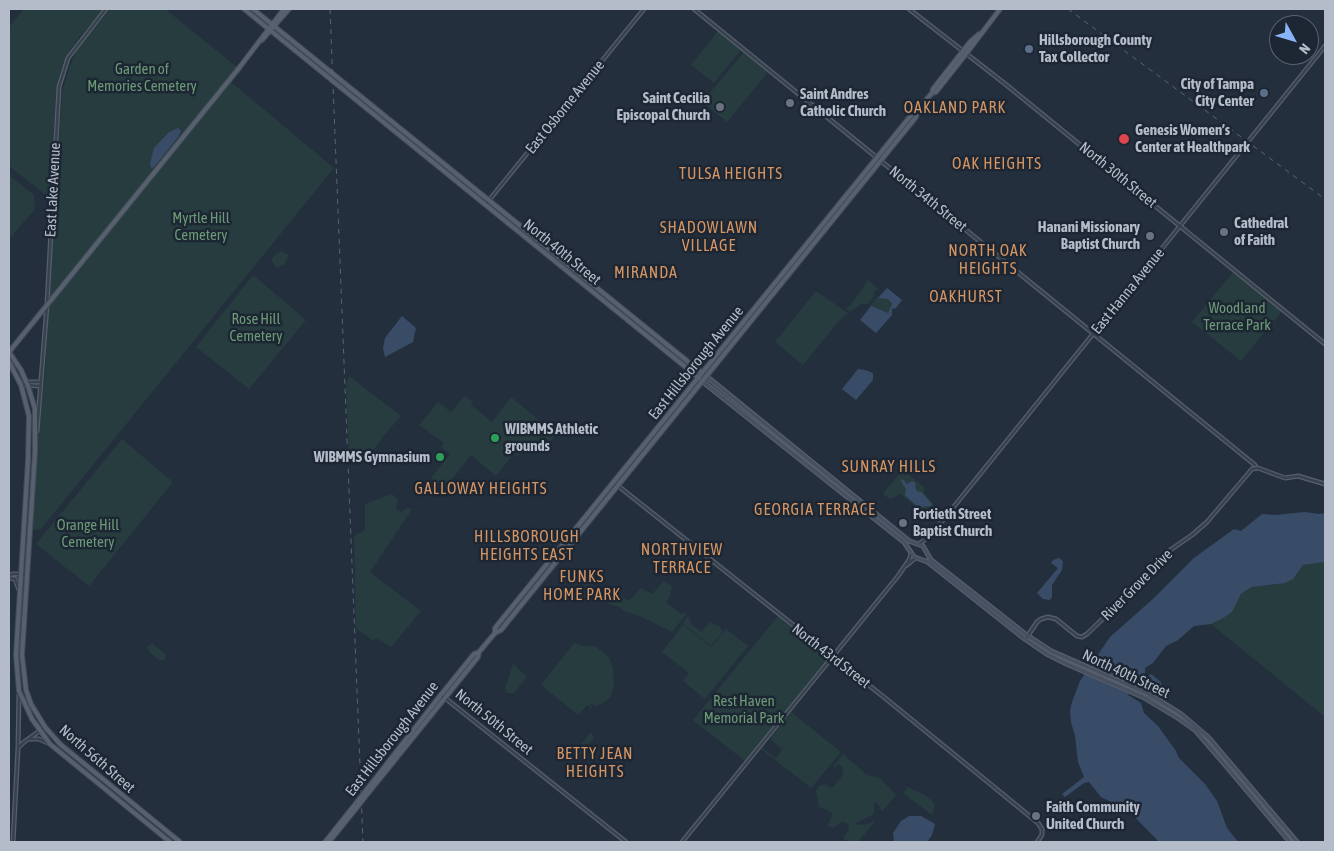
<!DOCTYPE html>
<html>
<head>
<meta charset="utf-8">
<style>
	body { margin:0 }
	#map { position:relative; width:1334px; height:851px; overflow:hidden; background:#242f3e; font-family:"Asap Condensed",sans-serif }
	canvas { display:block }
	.frame { position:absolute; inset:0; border:10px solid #b4bcc9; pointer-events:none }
	.north { position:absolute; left:1269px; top:15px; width:50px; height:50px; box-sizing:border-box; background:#1d2633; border:1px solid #59626f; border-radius:50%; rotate:129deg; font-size:14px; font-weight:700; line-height:20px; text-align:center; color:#b4bcc9 }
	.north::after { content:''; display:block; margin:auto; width:18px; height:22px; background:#8ab4f8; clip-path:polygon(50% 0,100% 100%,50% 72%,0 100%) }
</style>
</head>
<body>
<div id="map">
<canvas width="1334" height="851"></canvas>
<div class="frame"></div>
<div class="north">N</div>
</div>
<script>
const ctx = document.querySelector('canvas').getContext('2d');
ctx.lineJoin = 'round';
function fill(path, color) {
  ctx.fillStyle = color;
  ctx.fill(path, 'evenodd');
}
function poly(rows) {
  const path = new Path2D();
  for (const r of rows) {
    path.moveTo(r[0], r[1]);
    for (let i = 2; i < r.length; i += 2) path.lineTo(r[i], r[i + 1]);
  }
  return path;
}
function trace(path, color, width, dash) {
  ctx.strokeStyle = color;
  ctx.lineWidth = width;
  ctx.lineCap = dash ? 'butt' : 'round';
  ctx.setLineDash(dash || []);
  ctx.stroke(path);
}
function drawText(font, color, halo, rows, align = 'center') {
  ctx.font = font + ' "Asap Condensed",sans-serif';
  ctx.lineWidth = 5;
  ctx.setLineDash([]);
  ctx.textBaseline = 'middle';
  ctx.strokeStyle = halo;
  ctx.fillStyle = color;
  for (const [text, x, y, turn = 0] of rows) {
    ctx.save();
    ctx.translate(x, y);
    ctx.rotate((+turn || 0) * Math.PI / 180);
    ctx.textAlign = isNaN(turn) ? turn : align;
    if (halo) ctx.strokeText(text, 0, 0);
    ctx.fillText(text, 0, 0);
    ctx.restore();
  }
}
fill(poly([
	[24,9,104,9,78,39,68,54,61,70,56,94,51,199,9,166,9,27],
	[110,9,165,9,237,67,51,298,49,298,62,92,70,66,77,50],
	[718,31,741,50,714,83,691,65],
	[744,52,768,72,727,122,702,102],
	[231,82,334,168,41,529,32,530,38,435,45,375,48,308],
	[9,175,34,195,35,209,9,239],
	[281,251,289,255,284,265,277,268,271,261,274,256],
	[1233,272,1282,311,1241,361,1192,322],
	[253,275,306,320,249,389,196,347],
	[868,280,878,289,873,293,875,295,868,304,861,304,850,312,846,308,850,306],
	[816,291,848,313,838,322,803,365,775,342],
	[877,297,889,299,892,304,888,313,870,306],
	[349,376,401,416,382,438,366,460,357,454,353,456,349,455,346,383],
	[465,396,473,402,471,405,492,422,511,397,556,434,542,452,530,443,518,456,514,453,496,476,471,455,444,489,431,478,450,454,441,447,444,443,419,425,438,402,451,412],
	[122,439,173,482,89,586,36,544],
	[904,471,924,487,924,493,934,505,927,515,900,494,890,499,884,495,884,492,900,473],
	[392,494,398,500,396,509,401,512,407,508,412,509,370,572,421,611,391,647,376,638,373,641,356,628,354,536,365,530,365,504],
	[1325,562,1325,717,1211,624,1232,612,1241,594,1252,587,1285,583,1297,574,1303,565],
	[664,581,672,586,670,596,666,602,681,614,685,612,686,614,672,632,640,616,626,612,618,606,611,605,590,591,582,583,587,582,602,591,614,591,629,601,641,588,652,594],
	[688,616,692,625,701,632,710,622,719,626,723,631,711,646,683,624,675,634],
	[778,616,829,657,745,761,693,720],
	[683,625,711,647,726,629,748,646,705,699,683,681,689,673,662,652],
	[152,643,166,655,164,660,159,660,149,652,147,647],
	[574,643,584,646,595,646,606,655,610,659,613,668,614,685,611,697,600,705,595,706,591,703,590,705,593,707,591,708,587,705,578,715,541,685],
	[513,664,527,677,514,693,507,693,505,689],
	[791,712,841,752,811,788,761,749,762,748,776,758,782,749,770,739],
	[591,732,594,738,575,761,570,757],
	[843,754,867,775,880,778,896,795,882,812,877,803,874,803,874,814,856,823,858,825,868,824,876,820,858,842,848,842,843,838,849,829,848,824,844,822,841,822,834,828,827,826,832,816,831,812,819,807,816,791,819,786,825,784,829,787,833,787,842,776,843,768,838,764,835,768,833,767],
	[908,787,925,795,935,804,932,815,903,793]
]), '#263c3f');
fill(poly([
	[178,128,181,131,178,137,154,167,151,168,150,163,154,148,169,132],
	[887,288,902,300,896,308,892,309,892,315,876,333,860,320,871,306,888,313,892,304,888,299,878,298],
	[402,316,416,328,413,342,385,357,383,348,385,338],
	[858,369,865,370,873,373,873,380,856,400,842,389],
	[901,479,905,481,906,484,913,481,916,484,915,487,917,491,921,492,932,504,931,506,918,507,908,498,905,495,906,489,901,481],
	[1305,512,1319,514,1325,513,1325,562,1303,565,1293,579,1285,583,1252,587,1247,590,1241,594,1232,612,1223,618,1211,624,1194,626,1178,640,1166,646,1153,663,1145,668,1145,673,1141,680,1138,682,1133,682,1128,695,1141,703,1144,713,1158,726,1176,751,1179,758,1205,784,1217,801,1227,828,1238,842,1159,842,1129,811,1101,797,1089,782,1084,783,1065,797,1062,794,1084,777,1078,762,1075,736,1071,722,1070,711,1072,702,1080,681,1110,637,1154,598,1194,558,1234,529,1241,531,1262,514,1275,515],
	[1059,558,1063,561,1062,570,1052,585,1052,597,1050,600,1043,599,1037,593,1058,568,1051,563,1053,560],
	[1151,674,1161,682,1162,687,1159,692,1148,686,1148,676],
	[909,816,921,816,935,824,932,835,927,842,894,842,893,833,901,821]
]), '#394c67');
fill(poly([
	[1088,665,1133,684,1129,694,1082,673]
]), '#242f3e');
const tertiary = poly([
	[694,9,1255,465],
	[909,9,1004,83,1325,344],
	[486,204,644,9],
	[21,385,27,382,41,382],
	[22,385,41,386],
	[37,431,47,305,59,87,68,58,106,9],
	[617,485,885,698,1038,823,1042,829,1042,835,1037,842],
	[919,544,931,535,985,468,1325,46],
	[907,565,915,558],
	[9,576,12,574,27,574],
	[9,578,15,579,19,590],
	[1027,637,1037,622,1041,619,1048,617,1056,619,1077,636,1082,637,1087,634,1144,579,1163,555,1192,535,1207,522,1252,469,1258,468,1285,478,1298,476,1325,484],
	[440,696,445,698,626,842],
	[29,739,39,739,48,743],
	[18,747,19,695],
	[13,842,18,748,24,742,45,727],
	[682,842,898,576,909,560,911,554]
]);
const secondary = poly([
	[706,376,909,541,923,546,931,560,1025,634,1051,651,1149,694,1181,714,1208,737,1297,842],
	[702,381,904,542,914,557,928,562,1025,639,1047,654,1067,664,1143,697,1178,718,1195,730,1227,767,1290,842]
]);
const primary = poly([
	[244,9,699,378],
	[253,9,702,373],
	[262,40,289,9],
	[932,93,933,89,970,42,979,34],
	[9,352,21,370,28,386,35,409,35,452,22,655,26,690,31,704,45,727,60,744,180,842],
	[9,352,239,68,284,9],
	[9,362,21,385,29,416,28,461,16,655,19,691,32,719,50,744,170,842],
	[495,633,501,630,916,117,918,110,932,93,936,92,966,54,1000,9],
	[368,788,440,696,474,654,479,652,495,633,495,628,503,618,879,155,913,113,918,110],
	[369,792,478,657,479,652],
	[325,842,357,802],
	[329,842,358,806]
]);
trace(tertiary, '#565f6c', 5);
trace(secondary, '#565f6c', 5.5);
trace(primary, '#414a57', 6);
trace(tertiary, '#38414e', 2.5);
trace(secondary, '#465061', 3);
trace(primary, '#56606e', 4);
trace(poly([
	[330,9,363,842],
	[1068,9,1325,199]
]), '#5a6575', 1, [5, 5]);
const primaryBridge = poly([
	[357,802,368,788],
	[358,806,369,792]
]);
trace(primaryBridge, '#414a57', 6, []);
trace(primaryBridge, '#56606e', 4);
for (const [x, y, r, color] of [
	[1029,49,5,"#5c6f8a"],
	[1264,93,5,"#5c6f8a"],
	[790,103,5,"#6b7280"],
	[720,107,5,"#6b7280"],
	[1124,139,6,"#e0444e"],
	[1224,232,5,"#6b7280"],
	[1150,236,5,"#6b7280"],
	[495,438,5,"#2e9e5b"],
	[440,457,5,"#2e9e5b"],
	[903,523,5,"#6b7280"],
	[1036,816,5,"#6b7280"]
]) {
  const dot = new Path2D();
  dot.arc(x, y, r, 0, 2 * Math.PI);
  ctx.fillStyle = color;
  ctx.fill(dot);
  trace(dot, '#1d2633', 2);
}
drawText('bold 15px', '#b4bcc9', '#1d2633', [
	["Hillsborough County",1039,40],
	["Tax Collector",1039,57],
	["City of Tampa",1254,84,"right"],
	["City Center",1254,101,"right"],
	["Saint Andres",800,94],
	["Catholic Church",800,111],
	["Saint Cecilia",710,98,"right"],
	["Episcopal Church",710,115,"right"],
	["Genesis Women’s",1135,130],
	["Center at Healthpark",1135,147],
	["Cathedral",1234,223],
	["of Faith",1234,240],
	["Hanani Missionary",1140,227,"right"],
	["Baptist Church",1140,244,"right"],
	["WIBMMS Athletic",505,429],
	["grounds",505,446],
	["WIBMMS Gymnasium",430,457,"right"],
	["Fortieth Street",913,514],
	["Baptist Church",913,531],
	["Faith Community",1046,807],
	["United Church",1046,824]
], 'left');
drawText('15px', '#6b9a76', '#1d2633', [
	["Garden of",142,69],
	["Memories Cemetery",142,86],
	["Myrtle Hill",201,218],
	["Cemetery",201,235],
	["Woodland",1237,308],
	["Terrace Park",1237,325],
	["Rose Hill",256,319],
	["Cemetery",256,336],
	["Orange Hill",88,525],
	["Cemetery",88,542],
	["Rest Haven",744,701],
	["Memorial Park",744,718]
]);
drawText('15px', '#b4bcc9', '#1d2633', [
	["East Osborne Avenue",565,107,-51],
	["North 30th Street",1118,175,39],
	["East Lake Avenue",53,190,-87],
	["North 34th Street",928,199,39],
	["North 40th Street",562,252,39],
	["East Hanna Avenue",1128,291,-51],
	["East Hillsborough Avenue",696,363,-51],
	["River Grove Drive",1137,585,-45],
	["North 43rd Street",831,656,38],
	["North 40th Street",1126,674,25],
	["North 50th Street",494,722,39],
	["East Hillsborough Avenue",392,739,-52],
	["North 56th Street",97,759,41]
]);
ctx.letterSpacing = '1px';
drawText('16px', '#d59563', '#1d2633', [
	["OAKLAND PARK",955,108],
	["OAK HEIGHTS",997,164],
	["TULSA HEIGHTS",731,174],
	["SHADOWLAWN",709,228],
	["VILLAGE",709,246],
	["NORTH OAK",988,251],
	["HEIGHTS",988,269],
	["MIRANDA",646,273],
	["OAKHURST",966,297],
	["SUNRAY HILLS",889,467],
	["GALLOWAY HEIGHTS",481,489],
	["GEORGIA TERRACE",815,510],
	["HILLSBOROUGH",527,537],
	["HEIGHTS EAST",527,555],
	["NORTHVIEW",682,550],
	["TERRACE",682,568],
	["FUNKS",582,577],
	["HOME PARK",582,595],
	["BETTY JEAN",595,754],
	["HEIGHTS",595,772]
]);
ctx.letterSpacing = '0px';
</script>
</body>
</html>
